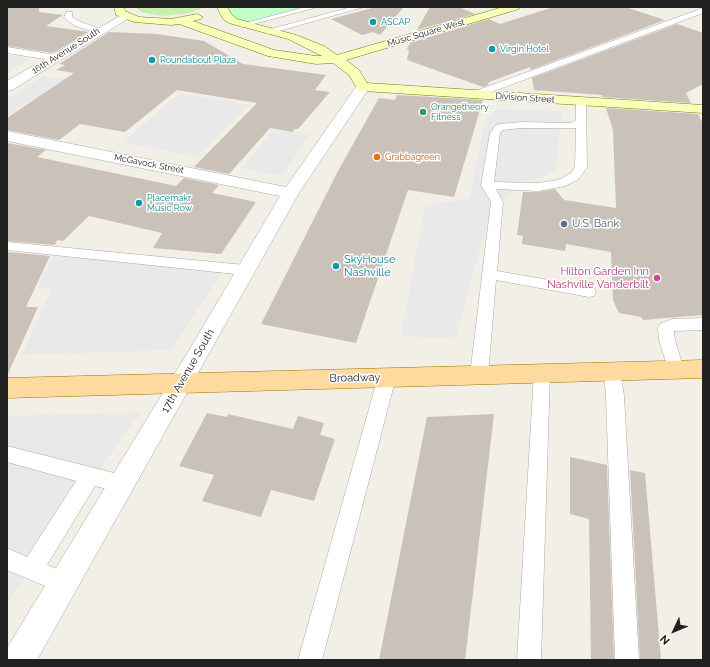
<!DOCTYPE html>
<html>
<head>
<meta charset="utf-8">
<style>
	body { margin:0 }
	#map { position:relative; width:710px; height:667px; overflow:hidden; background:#f2efe6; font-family:Raleway,sans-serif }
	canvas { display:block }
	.frame { position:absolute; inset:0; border:8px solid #212121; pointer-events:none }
	.north { position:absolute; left:654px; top:611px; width:40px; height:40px; -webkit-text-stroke:3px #fff; paint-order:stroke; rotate:226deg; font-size:11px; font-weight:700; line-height:16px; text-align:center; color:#212121 }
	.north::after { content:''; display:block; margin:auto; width:14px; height:18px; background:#212121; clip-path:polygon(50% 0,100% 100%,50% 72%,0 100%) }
</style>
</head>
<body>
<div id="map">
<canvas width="710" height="667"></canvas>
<div class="frame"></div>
<div class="north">N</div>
</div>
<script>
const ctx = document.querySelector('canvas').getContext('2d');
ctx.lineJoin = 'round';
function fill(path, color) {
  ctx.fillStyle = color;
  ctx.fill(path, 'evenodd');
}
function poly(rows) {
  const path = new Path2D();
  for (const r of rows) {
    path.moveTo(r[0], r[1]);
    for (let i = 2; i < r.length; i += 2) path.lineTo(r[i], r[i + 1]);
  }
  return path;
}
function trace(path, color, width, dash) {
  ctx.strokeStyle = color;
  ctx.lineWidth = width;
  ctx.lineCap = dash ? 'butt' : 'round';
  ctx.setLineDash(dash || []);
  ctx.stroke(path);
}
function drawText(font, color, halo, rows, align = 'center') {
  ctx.font = font + ' Raleway,sans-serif';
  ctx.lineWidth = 3;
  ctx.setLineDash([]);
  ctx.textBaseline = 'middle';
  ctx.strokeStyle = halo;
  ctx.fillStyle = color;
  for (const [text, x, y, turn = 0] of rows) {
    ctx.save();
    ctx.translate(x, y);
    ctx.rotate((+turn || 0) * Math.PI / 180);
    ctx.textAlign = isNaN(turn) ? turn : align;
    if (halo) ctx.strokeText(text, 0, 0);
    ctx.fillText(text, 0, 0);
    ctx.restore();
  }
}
fill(poly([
	[135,7,205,7,189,13,162,16,141,12]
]), '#c8efa9');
fill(poly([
	[227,7,314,7,247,24,232,15,227,10]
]), '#c1fec9');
fill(poly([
	[7,55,30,59,7,73],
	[43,76,108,87,75,111,28,102,7,116,7,99],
	[180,93,250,105,196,157,123,142],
	[497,109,563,111,555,170,546,176,523,181,490,213,455,340,401,335,425,205,469,199,486,118],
	[274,130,310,135,282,176,241,168],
	[53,256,226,266,171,350,22,355,52,288,38,288],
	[140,412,7,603,7,416]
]), '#e9e9e9');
fill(poly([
	[7,7,39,7,39,12,63,15,46,26,89,32,53,53,7,46],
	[376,7,404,7,380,35,373,32,362,35,331,19],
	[430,7,459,7,475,14,417,30],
	[554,7,625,7,665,20,530,70,530,67,489,82,488,85,483,87,407,60,409,50,407,49,410,43,489,19,500,24],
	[677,24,703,33,703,84,686,93,691,103,602,97,602,95,534,90,532,78],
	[109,32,157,34,204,41,243,64,326,75,315,90,330,92,298,129,295,129,292,132,270,128,229,174,194,167,257,103,177,90,125,132,80,124,59,140,7,130,7,118,74,73,56,70,65,65,59,64],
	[397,95,483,100,454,197,408,190,356,343,261,324,338,171,379,98,395,100],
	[606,108,698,114,703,124,703,315,643,320,641,317,619,313,613,300,611,252,566,244,565,251,522,244,523,236,517,235,523,192,538,192,555,189,564,200,616,208,613,130],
	[7,143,46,150,37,157,176,186,184,178,219,185,212,193,256,202,221,254,153,248,162,233,89,216,63,241,57,240,55,245,7,241],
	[7,252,50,256,26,307,38,307,7,376],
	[207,413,227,417,228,414,293,429,298,416,324,423,320,435,335,439,314,501,271,490,261,517,202,501,214,475,179,466],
	[494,414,465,660,379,660,427,417],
	[570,457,607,465,614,660,591,660,589,519,570,514],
	[630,470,645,473,661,660,640,660]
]), '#cac1b9');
const lane = poly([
	[305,7,318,7,242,27,238,25,305,7],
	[351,7,364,7,268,34,264,31,351,7],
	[703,8,703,13,478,97,470,97,469,95,470,93,703,8],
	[66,12,72,12,72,17,81,22,103,30,99,33,75,26,64,18,66,12],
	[7,47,56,55,61,58,56,61,7,53,7,47],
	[581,99,586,102,587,167,579,179,565,186,538,191,496,189,503,202,497,271,589,287,594,288,596,292,594,296,589,297,496,280,488,375,485,380,479,382,473,380,470,375,491,202,481,185,490,133,496,125,500,124,521,122,571,123,576,120,576,102,581,99],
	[521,128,576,128,575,167,571,173,558,180,538,183,494,182,500,133,503,130,521,128],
	[7,242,245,265,250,267,252,270,250,273,245,275,7,250,7,242],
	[703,318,703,330,674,331,675,340,684,370,682,375,676,377,670,375,659,340,658,328,660,324,672,319,703,318],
	[612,364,618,366,620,371,624,396,639,660,615,660,606,396,604,371,606,366,612,364],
	[542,366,548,368,550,373,541,660,517,660,534,373,536,368,542,366],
	[387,370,393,372,396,377,322,660,298,660,378,377,381,372,387,370],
	[7,446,122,475,129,478,132,484,129,490,122,493,95,486,47,565,72,575,75,583,72,591,64,594,7,570,7,548,27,557,76,481,7,462,7,446]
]);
const street = poly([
	[125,13,131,16,129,18,12,90,7,91,7,81,125,13],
	[363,83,368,84,370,87,299,193,37,660,7,660,7,648,191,347,280,196,7,141,7,131,286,187,358,84,363,83]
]);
const secondary = poly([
	[114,7,124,7,125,11,139,17,171,19,197,14,203,17,201,19,193,21,274,50,316,56,322,56,288,39,229,23,223,19,217,7,227,7,232,15,237,19,296,35,324,46,337,55,503,7,520,7,519,9,346,60,359,70,367,83,703,105,703,113,363,91,358,90,349,75,333,63,316,64,268,56,179,24,171,25,134,22,116,15,114,7]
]);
const primary = poly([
	[703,360,703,378,7,398,7,378,703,360]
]);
trace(lane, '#a8a8a8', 1);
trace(street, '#a8a8a8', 1);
trace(secondary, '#6b7f00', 1);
trace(primary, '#9d7100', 1);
fill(lane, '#fff');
fill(street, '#fff');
fill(secondary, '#f7ffb8');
fill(primary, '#ffda9e');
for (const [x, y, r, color] of [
	[373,22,4,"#0f9aa8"],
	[492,49,4,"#0f9aa8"],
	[152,60,4,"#0f9aa8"],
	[423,112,4,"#2e9e5b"],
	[377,157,4,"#e8710a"],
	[139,203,4,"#0f9aa8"],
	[564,224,4,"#5c6f8a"],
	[336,266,4,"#0f9aa8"],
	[657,278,4,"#d1479c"]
]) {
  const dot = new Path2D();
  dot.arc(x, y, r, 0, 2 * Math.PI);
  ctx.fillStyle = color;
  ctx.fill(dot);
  trace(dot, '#fff', 1.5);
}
drawText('9px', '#0d838f', '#fff', [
	["ASCAP",381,22],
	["Virgin Hotel",500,49],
	["Roundabout Plaza",160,60],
	["Placemakr",147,198],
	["Music Row",147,208]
], 'left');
drawText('9px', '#212121', '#fff', [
	["Music Square West",426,33,-16],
	["16th Avenue South",66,51,-32],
	["Division Street",525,98,4],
	["McGavock Street",149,164,11]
]);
drawText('9px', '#27864d', '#fff', [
	["Orangetheory",431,107],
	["Fitness",431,117]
], 'left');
drawText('9px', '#c56008', '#fff', [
	["Grabbagreen",385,157]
], 'left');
drawText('11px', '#4e5e75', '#fff', [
	["U.S. Bank",572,224]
], 'left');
drawText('11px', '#0d838f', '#fff', [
	["SkyHouse",344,260],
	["Nashville",344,273]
], 'left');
drawText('11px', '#b23c85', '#fff', [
	["Hilton Garden Inn",649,272],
	["Nashville Vanderbilt",649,285]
], 'right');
drawText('11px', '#212121', '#fff', [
	["17th Avenue South",188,371,-60],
	["Broadway",355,378,-1]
]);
</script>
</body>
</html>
